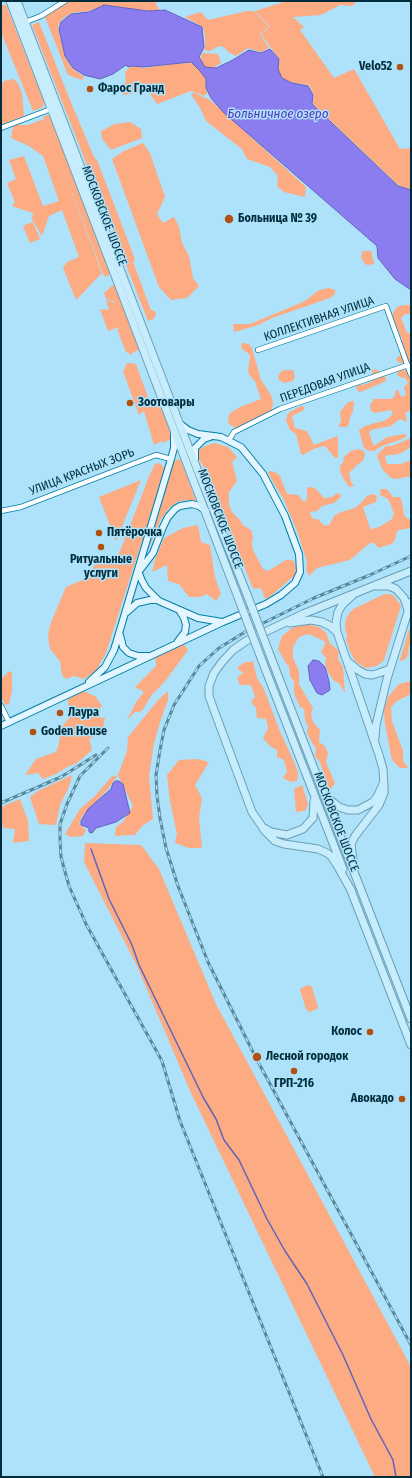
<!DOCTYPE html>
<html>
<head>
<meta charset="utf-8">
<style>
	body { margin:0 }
	#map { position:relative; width:412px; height:1478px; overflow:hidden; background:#ade2fa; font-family:"Fira Sans Condensed",sans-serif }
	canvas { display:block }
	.frame { position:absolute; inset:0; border:2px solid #002c3b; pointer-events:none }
</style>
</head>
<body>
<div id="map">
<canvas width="412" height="1478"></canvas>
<div class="frame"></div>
</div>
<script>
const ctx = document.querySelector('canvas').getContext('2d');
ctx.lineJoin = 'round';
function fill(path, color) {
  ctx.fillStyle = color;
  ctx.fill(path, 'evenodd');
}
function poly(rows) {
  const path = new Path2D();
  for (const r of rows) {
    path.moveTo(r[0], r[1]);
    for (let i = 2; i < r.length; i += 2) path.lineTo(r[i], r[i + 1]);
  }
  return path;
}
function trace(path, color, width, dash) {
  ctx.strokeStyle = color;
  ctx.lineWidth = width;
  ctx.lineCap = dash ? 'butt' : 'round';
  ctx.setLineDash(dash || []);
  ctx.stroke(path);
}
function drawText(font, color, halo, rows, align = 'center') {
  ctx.font = font + ' "Fira Sans Condensed",sans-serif';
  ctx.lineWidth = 3;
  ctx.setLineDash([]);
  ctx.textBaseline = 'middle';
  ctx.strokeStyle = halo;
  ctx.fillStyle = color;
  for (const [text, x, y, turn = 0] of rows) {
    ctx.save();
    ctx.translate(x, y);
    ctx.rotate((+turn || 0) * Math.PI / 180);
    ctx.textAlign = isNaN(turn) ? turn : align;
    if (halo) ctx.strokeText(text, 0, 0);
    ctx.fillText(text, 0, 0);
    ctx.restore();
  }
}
fill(poly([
	[68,1,155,1,159,10,148,11,104,5,89,11,71,13,61,20,58,27,65,57,72,68,84,77,82,80,68,75,45,17],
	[287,1,357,1,352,6,340,5,321,15,293,17,304,27,300,30,334,78,354,69,400,149,411,148,411,190,398,185,313,104,314,95,309,85,293,83,282,78,278,69,279,59,261,34,270,27,255,11],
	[1,5,6,5,44,102,43,107,33,111,1,32],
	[247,11,254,11,269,27,260,34,269,48,261,52,248,48,236,56,228,52,224,47,219,46,210,51,204,50,205,47,205,36,203,27,185,17,201,12,208,20],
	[39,22,70,100,94,157,97,160,135,259,133,262,151,310,155,311,156,314,154,319,148,321,32,25],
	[202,53,218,54,221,63,216,66,205,80,207,93,204,96,191,91,157,104,148,91,123,95,120,86,126,82,125,72,131,66,144,68,172,64,190,63,199,66],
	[13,79,18,83,22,94,24,116,1,125,1,85,4,81],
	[194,93,210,100,306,187,305,197,284,192,277,186,278,176,270,167,247,159,242,149,206,121,200,108,191,94],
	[47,115,50,116,111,272,108,276,104,276,43,117],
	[44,119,102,273,76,300,63,268,67,262,79,257,62,210,49,216,42,236,32,219,33,213,12,206,15,202,7,183,16,179,9,160,24,156,43,206,59,201,43,156,29,146,11,138,13,127,16,125,28,125],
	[130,122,141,129,142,138,111,150,102,139,101,131,115,124],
	[143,143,150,153,165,197,157,214,163,223,174,217,179,227,182,243,189,256,193,278,199,286,187,298,171,300,159,287,112,159,124,151],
	[33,222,40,239,30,243,23,226],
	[363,251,371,251,374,264,367,265,363,262,361,256],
	[113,285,116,286,140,350,133,352,132,355,126,352,117,329,120,329,116,328,108,331,100,309,109,310,106,300,115,303,116,306,115,302,106,299,104,293],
	[329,288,335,290,335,294,330,298,272,318,258,325,235,332,234,331,233,324,250,324,291,307,305,301,319,290],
	[403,305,411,305,411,313,404,315,401,318,407,333,411,333,411,367,409,363,399,363,396,359,403,353,402,339,393,319,393,313,397,307],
	[243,343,249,344,252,348,261,380,271,395,273,402,272,409,267,418,237,429,229,424,228,418,230,413,240,407,261,399,255,381,250,376,248,371,250,357,249,354,242,349,241,345],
	[127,363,136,364,150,403,154,405,158,401,172,436,170,440,161,443,162,439,160,442,154,445,144,411,139,415,123,371],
	[404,368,408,374,411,382,411,410,405,413,407,422,400,419,391,426,371,430,369,433,374,446,387,437,405,434,407,436,400,440,382,446,374,451,369,451,364,448,359,430,365,426,386,420,393,414,391,410,375,413,371,411,370,405,374,399,391,399,395,396,395,391,398,390,401,397,406,395,404,387,408,383,405,378,400,377,397,375,398,370],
	[374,369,379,371,380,376,385,376,386,381,363,391,360,392,358,391,355,385,362,385,371,382,373,379,372,371],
	[286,370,293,370,295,377,293,381,284,383,278,379,279,374,282,371],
	[354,401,353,412,350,417,349,424,347,427,341,427,339,426,339,424,341,422,340,412,348,402],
	[301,406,304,407,304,410,292,416,295,428,307,431,314,445,337,436,338,439,338,458,335,458,325,446,316,448,303,455,301,454,296,434,290,430,286,420,288,413],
	[411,438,411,445,408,449,401,453,395,455,387,455,385,457,387,464,401,464,411,460,411,477,406,477,398,479,391,478,382,469,377,455,386,446,392,446],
	[214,443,228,447,237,457,232,462,237,481,229,492,229,505,232,512,239,519,243,525,251,530,253,536,252,544,253,550,263,569,268,571,286,560,290,560,294,561,296,568,295,575,272,595,265,599,262,590,260,588,254,589,252,586,244,566,235,552,234,537,230,533,227,523,218,511,205,469,198,458,197,451,203,447],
	[358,449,364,451,365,454,363,461,358,464,349,473,351,482,354,486,349,487,343,478,340,471,340,466,344,461,343,458,346,455,351,451],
	[179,459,181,461,196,501,185,500,177,502,169,508,161,519,148,550,174,462,176,460],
	[160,463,164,468,163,475,106,653,97,669,90,675,84,679,74,676,66,679,62,675,60,661,50,649,48,636,50,625,66,587,94,575,92,569,95,565,107,561,118,555,121,549,150,474,155,464],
	[271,471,275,472,280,476,287,494,298,495,304,502,307,499,307,488,308,487,315,488,324,498,332,497,337,493,341,495,341,497,334,503,322,506,317,511,310,512,312,518,319,520,320,522,326,526,330,524,334,516,341,512,355,508,361,503,367,496,373,494,377,496,376,502,363,507,370,528,371,529,379,527,392,519,394,514,391,505,388,499,380,495,380,491,381,489,387,489,393,497,400,497,402,502,404,515,407,519,411,519,411,528,399,530,397,532,394,542,391,544,379,548,374,543,370,543,350,560,317,568,309,576,306,569,307,562,297,531,283,498,270,477,268,472],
	[141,480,116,541,99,497],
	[198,525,201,542,210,545,215,577,221,594,216,601,207,594,200,597,189,597,179,584,168,581,167,565,152,572,155,560,164,538,183,528],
	[385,594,389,594,394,596,401,606,384,660,377,666,365,668,355,661,350,651,346,640,347,636,345,627,346,619,350,612,353,609],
	[306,624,319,627,326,633,330,643,339,651,338,659,343,667,345,693,339,683,334,681,328,672,325,664,326,658,321,652,326,642,309,634,299,637,293,647,293,658,299,671,299,684,313,708,311,714,313,722,320,730,319,742,325,746,328,753,326,762,335,783,330,790,327,786,320,762,315,756,316,748,312,743,307,733,308,727,305,720,304,709,300,707,294,694,294,682,290,676,289,666,287,665,278,649,282,636,292,628],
	[409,629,411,630,411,643,408,648,409,651,406,659,401,661,400,660],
	[184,644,188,650,166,680,151,696,142,711,135,712,127,720,136,702,144,692,135,687,156,666,155,658],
	[253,661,257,678,264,689,279,729,295,764,298,773,297,781,291,782,283,778,287,772,284,760,277,757,277,750,270,746,263,738,268,728,266,719,257,718,256,708,251,702,255,697,251,685,240,685,237,678,243,673,237,668,243,663],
	[9,671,12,673,12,691,9,704,5,705,1,696,1,679],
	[411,681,411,694,397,701,391,707,392,721,403,751,403,761,408,768,400,768,392,760,385,724,384,709,388,697,399,684],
	[84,691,96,697,102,706,93,716,105,718,102,732,89,739,92,750,77,763,69,766,56,774,43,779,38,773,25,775,36,759,56,752,59,744,60,729,69,718,68,699],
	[168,691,168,700,161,719,154,743,149,776,153,819,142,826,135,835,115,836,116,827,123,822,133,806,118,775,108,789,82,816,79,824,86,830,83,836,71,837,65,834,80,809,96,795,111,777,118,775,127,751,128,737,159,699],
	[197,759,209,762,195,785,202,798,199,818,202,848,189,848,175,843,177,834,170,801,167,775,179,760],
	[72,775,69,787,60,805,56,825,39,824,30,797,38,791],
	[302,785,308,804,305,811,296,812,294,789],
	[20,799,28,821,29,841,13,843,15,829,4,828,1,822,1,807],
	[85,843,141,845,159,869,216,1004,411,1367,411,1477,375,1477,191,1093,137,966,84,862],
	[309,985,312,987,318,1007,317,1009,309,1012,306,1009,300,990,301,988]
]), '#fdab83');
const water = poly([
	[104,5,148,11,165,10,202,27,204,47,199,57,205,67,216,68,231,61,249,50,261,53,270,49,279,59,278,69,282,78,292,83,308,86,313,95,312,104,398,186,411,190,411,290,395,279,378,258,377,246,223,112,211,98,206,88,206,79,200,71,191,62,143,67,132,66,128,67,126,65,113,74,100,79,84,75,73,68,65,56,59,29,61,22,71,14,89,12,104,5],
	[313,660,319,661,325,667,329,681,330,690,322,695,317,693,310,680,308,666,313,660],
	[116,781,119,781,123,784,130,813,116,822,96,828,92,833,89,832,89,828,81,825,81,821,88,809,111,789,113,783,116,781]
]);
fill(water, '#8b7cef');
trace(water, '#6164b9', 1);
trace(poly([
	[91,849,109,899,132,945,139,965,203,1097,216,1119,224,1140,239,1160,267,1219,285,1251,307,1284,343,1355,371,1419,393,1460,396,1477]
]), '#6164b9', 1.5);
const minor = poly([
	[23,23,41,16,65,1],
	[1,128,51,109],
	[258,350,386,306,411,375],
	[229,440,234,432,280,409,408,365],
	[1,511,21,507,156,455,171,459],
	[1,706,9,722]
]);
const secondary = poly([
	[195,459,195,448,204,439,210,437],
	[140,570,153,553,163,527,168,517,175,509,180,506,192,504,199,506,206,511],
	[138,571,142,581,146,588,159,601,198,618,222,622],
	[127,612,137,603,150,600,157,600],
	[120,635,123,647,129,653,138,656,148,656],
	[178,641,185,632,186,625,184,618,179,610],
	[89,682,105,667,114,650,171,459,174,448,174,433],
	[1,726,223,622,266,604,281,595,295,583,300,572,299,554,285,516,263,474,241,447,221,437,198,434,188,430,179,423]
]);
const primary = poly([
	[10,1,239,600],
	[17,1,190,451,248,597],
	[377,586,389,586,396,589,404,598,408,610],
	[352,596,342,605,338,612,336,623,337,632,379,755,383,769,384,787,384,793,379,805,355,836,351,844,353,860],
	[290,623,311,620,322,622,330,626,337,632],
	[270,655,411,1019],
	[261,658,343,869],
	[347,661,358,670,365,674,372,675,379,673,390,669],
	[375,738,376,725,387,679,411,602],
	[327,796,329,799,339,807,348,810,358,810,373,802,378,795,383,784],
	[264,828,271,832,287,835,303,829,313,818,314,801],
	[350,888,411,1045],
	[352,892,337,865,331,856,327,853,318,849,284,844,275,841,265,831,252,812,214,710,209,696,209,686,214,673,222,662,233,650,246,641,303,614,411,571]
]);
trace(minor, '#037ea3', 6);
trace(secondary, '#037ea3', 8);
trace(primary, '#69a0b7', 9);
trace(minor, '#fff', 4.5);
trace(secondary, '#e3f5fe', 6);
trace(primary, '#c7ecfc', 7);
const rail = poly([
	[411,556,370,575,314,598,245,632,219,648,199,666,174,705,164,730,160,750,156,775,157,796,160,818,166,848,178,886,208,962,256,1058,411,1345],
	[108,748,80,776,67,804,60,824,60,840,61,857,69,886,86,924,162,1061,180,1121,323,1477],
	[1,803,61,777,96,755]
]);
trace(rail, '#58889c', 3);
trace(rail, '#ade2fa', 1.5, [4.5]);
const primaryBridge = poly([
	[248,597,270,655],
	[239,600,261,658]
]);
trace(primaryBridge, '#69a0b7', 9, []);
trace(primaryBridge, '#c7ecfc', 7);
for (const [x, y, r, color] of [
	[400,67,4,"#b25012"],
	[90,89,4,"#b25012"],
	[229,219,5,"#b25012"],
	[130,403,4,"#b25012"],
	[99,533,4,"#b25012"],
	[101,547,4,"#b25012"],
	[60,713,4,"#b25012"],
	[33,732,4,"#b25012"],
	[370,1032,4,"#b25012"],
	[257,1057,5,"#b25012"],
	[294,1071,4,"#b25012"],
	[402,1099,4,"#b25012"]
]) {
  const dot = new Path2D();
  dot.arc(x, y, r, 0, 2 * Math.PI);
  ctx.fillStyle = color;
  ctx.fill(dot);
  trace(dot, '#ade2fa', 1.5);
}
drawText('bold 12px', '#002c3b', '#ade2fa', [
	["Velo52",392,67,"right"],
	["Фарос Гранд",98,89],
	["Больница № 39",238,219],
	["Зоотовары",138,403],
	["Пятёрочка",107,533],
	["Ритуальные",101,560,"center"],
	["услуги",101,574,"center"],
	["Лаура",68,713],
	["Goden House",41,732],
	["Колос",362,1032,"right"],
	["Лесной городок",266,1057],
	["ГРП-216",294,1084,"center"],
	["Авокадо",394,1099,"right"]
], 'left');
drawText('12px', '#002c3b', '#ade2fa', [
	["МОСКОВСКОЕ ШОССЕ",104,216,69],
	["КОЛЛЕКТИВНАЯ УЛИЦА",319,319,-19],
	["ПЕРЕДОВАЯ УЛИЦА",325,383,-20],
	["УЛИЦА КРАСНЫХ ЗОРЬ",82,472,-21],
	["МОСКОВСКОЕ ШОССЕ",220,519,69],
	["МОСКОВСКОЕ ШОССЕ",336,822,69]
]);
drawText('italic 13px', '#5534ba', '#ade2fa', [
	["Больничное озеро",278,114]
]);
</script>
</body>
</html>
